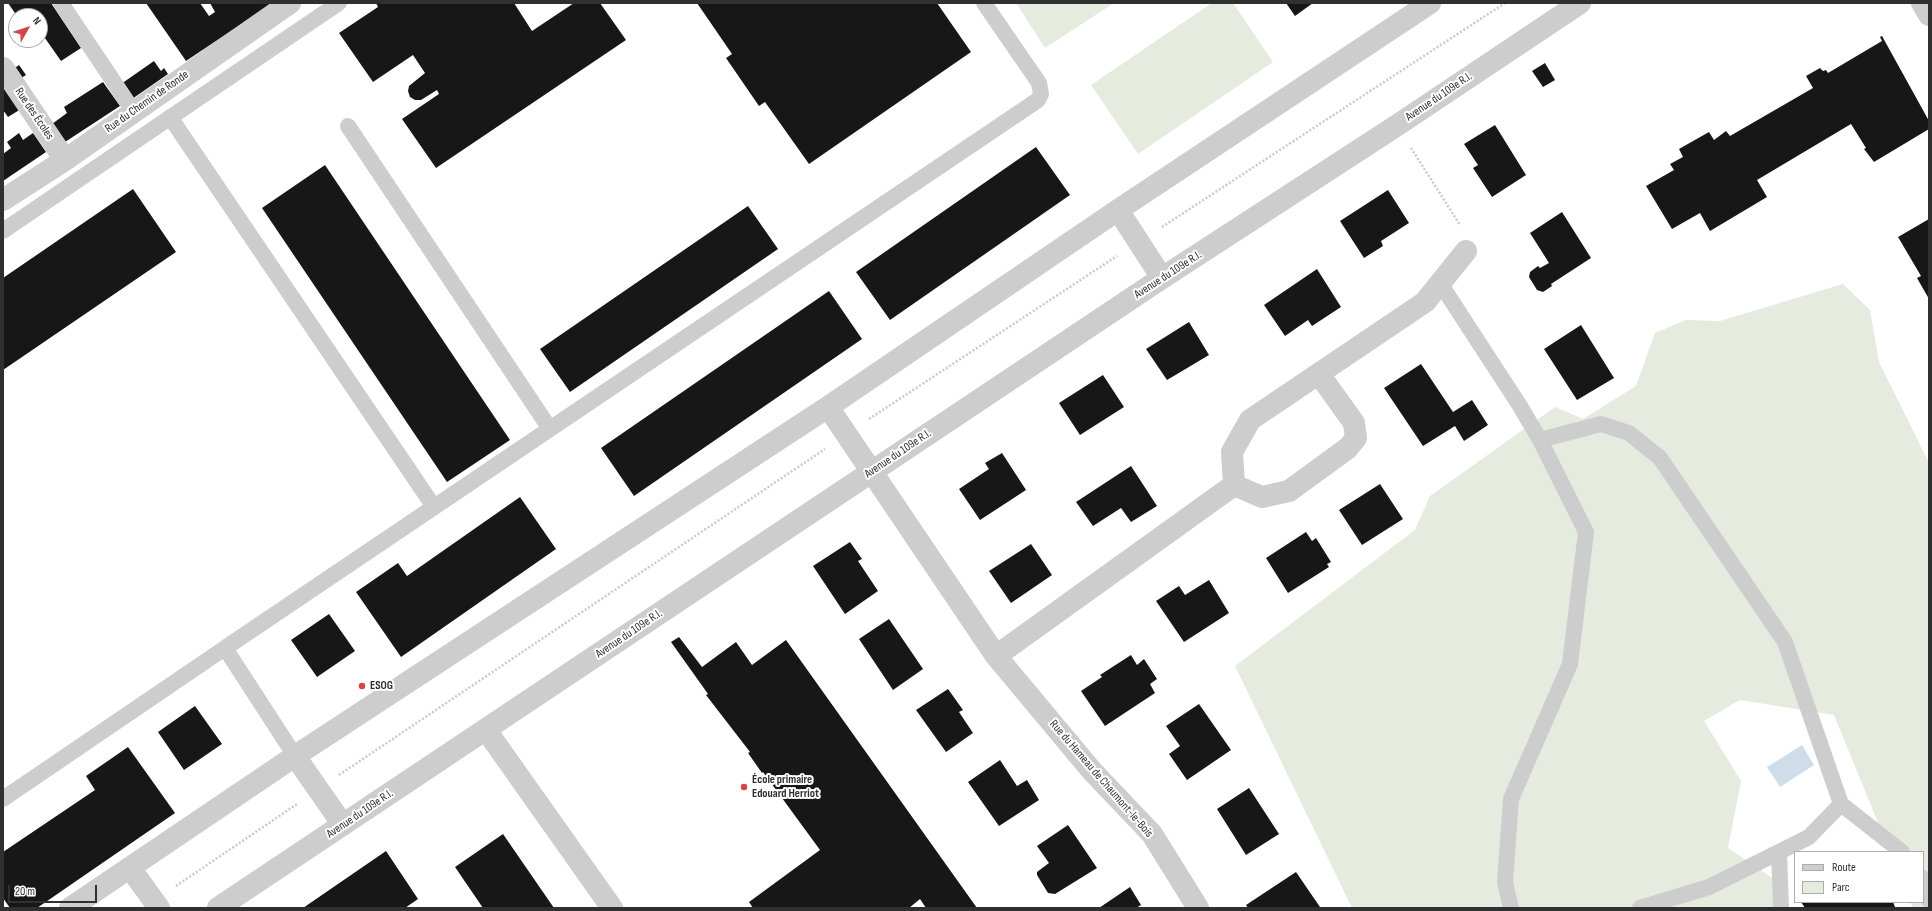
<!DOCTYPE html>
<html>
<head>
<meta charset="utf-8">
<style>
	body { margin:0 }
	#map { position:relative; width:1932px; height:911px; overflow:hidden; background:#fff; font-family:"Sofia Sans Condensed",sans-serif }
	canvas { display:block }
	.frame { position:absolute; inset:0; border:4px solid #303030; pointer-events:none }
	.legend { position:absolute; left:1794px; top:851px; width:130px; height:52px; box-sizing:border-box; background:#fff; border:1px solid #acacac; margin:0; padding:5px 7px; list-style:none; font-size:12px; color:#303030 }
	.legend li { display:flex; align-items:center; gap:8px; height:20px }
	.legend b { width:20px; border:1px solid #acacac }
	.north { position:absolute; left:8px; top:8px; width:40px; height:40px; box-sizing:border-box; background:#fff; border:1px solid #acacac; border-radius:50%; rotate:51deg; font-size:11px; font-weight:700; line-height:16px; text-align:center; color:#303030 }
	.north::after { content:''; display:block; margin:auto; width:14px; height:18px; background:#d34647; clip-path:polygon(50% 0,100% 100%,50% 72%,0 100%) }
	.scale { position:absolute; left:8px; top:885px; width:89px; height:18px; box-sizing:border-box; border:2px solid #303030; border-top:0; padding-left:5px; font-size:12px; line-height:14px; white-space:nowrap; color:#303030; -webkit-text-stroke:3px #fff; paint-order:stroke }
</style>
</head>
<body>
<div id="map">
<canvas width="1932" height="911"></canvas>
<div class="frame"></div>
<ul class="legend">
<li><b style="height:5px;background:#cdcdcd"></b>Route</li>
<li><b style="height:11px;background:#e5ebdf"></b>Parc</li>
</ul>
<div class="north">N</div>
<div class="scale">20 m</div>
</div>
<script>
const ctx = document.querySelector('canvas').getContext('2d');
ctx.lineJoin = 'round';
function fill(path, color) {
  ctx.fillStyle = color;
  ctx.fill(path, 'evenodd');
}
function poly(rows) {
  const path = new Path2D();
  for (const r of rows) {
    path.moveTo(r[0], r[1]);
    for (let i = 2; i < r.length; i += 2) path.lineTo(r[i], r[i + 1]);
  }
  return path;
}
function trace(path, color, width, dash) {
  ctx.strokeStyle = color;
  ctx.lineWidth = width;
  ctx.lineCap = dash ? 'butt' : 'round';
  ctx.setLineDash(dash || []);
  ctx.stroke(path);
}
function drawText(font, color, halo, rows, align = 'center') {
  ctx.font = font + ' "Sofia Sans Condensed",sans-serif';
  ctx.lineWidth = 4;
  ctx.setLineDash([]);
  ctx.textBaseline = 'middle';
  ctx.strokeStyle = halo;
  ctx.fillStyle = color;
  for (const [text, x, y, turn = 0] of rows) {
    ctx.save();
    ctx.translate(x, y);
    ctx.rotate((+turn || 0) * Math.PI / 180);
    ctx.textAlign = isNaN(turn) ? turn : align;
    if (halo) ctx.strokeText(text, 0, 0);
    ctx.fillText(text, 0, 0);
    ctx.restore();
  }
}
fill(poly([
	[1016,3,1114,3,1045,48],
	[1212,3,1233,3,1273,62,1138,154,1091,85],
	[1843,284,1870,310,1879,362,1929,463,1929,908,1913,908,1910,902,1923,902,1923,852,1890,852,1834,715,1740,700,1704,721,1741,781,1728,848,1772,878,1774,908,1352,908,1235,666,1415,530,1430,496,1555,407,1583,419,1636,386,1655,333,1686,320,1720,321]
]), '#e5ebdf');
fill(poly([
	[1802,745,1814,765,1780,787,1767,767]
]), '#cedde9');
fill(poly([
	[8,3,51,3,81,48,61,61,40,31,40,16,30,16,26,10,17,16],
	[146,3,200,3,209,16,215,12,210,3,268,3,270,5,186,61],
	[376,3,514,3,532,31,574,3,600,3,626,40,436,168,402,119,439,94,437,90,421,100,415,100,410,97,408,91,409,86,425,73,413,55,373,82,339,33,378,7],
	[697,3,937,3,971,52,809,164,765,102,759,106,726,58,732,54],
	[1286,3,1313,3,1295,16],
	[1882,36,1929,121,1929,129,1874,162,1864,149,1866,148,1851,124,1757,180,1767,197,1710,231,1700,213,1672,229,1646,186,1674,170,1670,164,1683,157,1679,149,1709,132,1714,140,1726,131,1730,136,1813,88,1806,76,1820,68,1823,71,1826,70,1828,73,1882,41,1880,37],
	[154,61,161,71,164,68,168,74,132,99,121,84],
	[1545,63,1555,80,1543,87,1532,71],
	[19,65,26,75,18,80,12,70],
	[103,82,120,106,65,142,52,124,67,113,64,107],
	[3,86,21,109,8,117,3,110],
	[1495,125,1526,175,1492,197,1473,168,1478,165,1464,144],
	[19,133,23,140,33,133,46,152,3,181,3,154,11,148,7,142],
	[1036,147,1070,195,890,320,856,272],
	[325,165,510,440,447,482,262,208],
	[133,189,176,252,3,370,3,278],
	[1388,190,1409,223,1381,241,1383,246,1364,258,1340,221],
	[748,206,778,249,570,392,540,349],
	[1562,212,1591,258,1551,284,1552,286,1543,292,1537,290,1529,277,1530,272,1538,266,1540,268,1549,263,1530,233],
	[1929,219,1929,299,1917,278,1921,276,1898,237],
	[1317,269,1341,307,1312,326,1308,320,1285,336,1264,305],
	[829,291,862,339,634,496,601,448],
	[1189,322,1209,355,1167,380,1146,349],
	[1581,325,1614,378,1577,400,1544,349],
	[1421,364,1453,412,1472,400,1488,425,1464,441,1455,426,1423,446,1384,388],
	[1103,375,1124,407,1080,435,1059,403],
	[1002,453,1026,490,980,520,959,489,989,469,985,463],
	[1131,466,1157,506,1131,522,1121,508,1093,526,1076,502],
	[1380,484,1403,519,1362,545,1339,510],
	[520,497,556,549,401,657,356,592,398,563,407,576],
	[1306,532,1312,541,1316,538,1331,562,1327,564,1329,567,1288,593,1266,558],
	[850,542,862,559,858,561,878,591,845,614,813,566],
	[1031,544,1052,575,1011,603,989,571],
	[1209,580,1229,613,1184,642,1156,601,1179,586,1185,595],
	[329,614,355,651,317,677,291,640],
	[889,619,923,669,893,690,859,639],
	[679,637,702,667,736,642,752,665,786,640,977,908,926,908,920,899,909,908,753,908,749,902,820,850,763,772,762,773,748,753,750,752,706,695,708,694,671,642],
	[1131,655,1137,665,1144,659,1157,679,1150,684,1155,693,1105,726,1081,691,1102,677,1100,675],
	[948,689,963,710,959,712,973,733,946,752,916,710],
	[1199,704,1231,750,1187,780,1169,754,1180,746,1166,726],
	[195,706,222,744,184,770,158,732],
	[128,747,175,813,37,908,10,908,3,898,3,852,95,790,86,776],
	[1000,760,1017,786,1027,780,1039,800,999,826,968,782],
	[1249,788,1279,834,1246,855,1217,809],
	[1068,825,1097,868,1055,894,1048,893,1037,875,1037,872,1049,863,1037,846],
	[503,834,554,908,483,908,455,867],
	[386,851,418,899,405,908,303,908],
	[1296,872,1320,907,1248,908,1246,905],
	[1130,887,1141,905,1136,908,1099,908],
	[1801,902,1893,902,1895,907,1805,908]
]), '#171717');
trace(poly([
	[1411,148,1460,225],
	[1162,227,1505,3],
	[869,419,1117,256],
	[339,775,825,449],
	[176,886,297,804]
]), '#cacaca', 2.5, [2, 2]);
trace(poly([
	[61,3,134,112],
	[170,117,434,507],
	[348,126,550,429],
	[3,231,339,3],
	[1440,283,1520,406,1540,440],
	[225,648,1038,100,1041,94,1039,83,984,3],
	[3,799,225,648,295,756],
	[1841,804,1902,852],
	[1779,852,1781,908],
	[1923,878,1927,886,1929,900],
	[1511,908,1505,882,1511,799,1570,664,1586,532,1540,440,1601,424,1629,433,1660,458,1785,642,1841,804,1809,837,1709,887,1640,908]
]), '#cdcdcd', 16);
trace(poly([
	[1922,3,1929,15],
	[3,68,65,160],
	[3,200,65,160,290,3],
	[1118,210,1162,278],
	[828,407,996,656,1092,771,1152,834,1198,908],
	[1234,485,1262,497,1289,491,1348,448,1356,438,1354,423,1319,374],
	[996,656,1234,485,1232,452,1250,420,1425,302,1466,251],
	[486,730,612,908],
	[295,756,343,825],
	[130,868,159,908],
	[70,908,295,756,828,407,1118,210,1430,3],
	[218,908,1162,278,1396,126,1580,3]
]), '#cdcdcd', 22);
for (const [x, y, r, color] of [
	[362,686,4,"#d34647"],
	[744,787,4,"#d34647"]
]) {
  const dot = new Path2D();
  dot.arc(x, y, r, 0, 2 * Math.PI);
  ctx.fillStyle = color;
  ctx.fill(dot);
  trace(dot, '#fff', 1.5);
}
drawText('12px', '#303030', '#fff', [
	["Avenue du 109e R.I.",1439,97,-34],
	["Rue du Chemin de Ronde",147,102,-35],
	["Rue des Écoles",34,114,56],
	["Avenue du 109e R.I.",1168,275,-33],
	["Avenue du 109e R.I.",898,454,-34],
	["Avenue du 109e R.I.",629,634,-34],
	["Rue du Hameau de Chaumont-le-Bois",1101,779,49],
	["Avenue du 109e R.I.",360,814,-34]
]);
drawText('bold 12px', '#303030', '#fff', [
	["ESOG",370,686],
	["École primaire",752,780],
	["Edouard Herriot",752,794]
], 'left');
</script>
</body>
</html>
